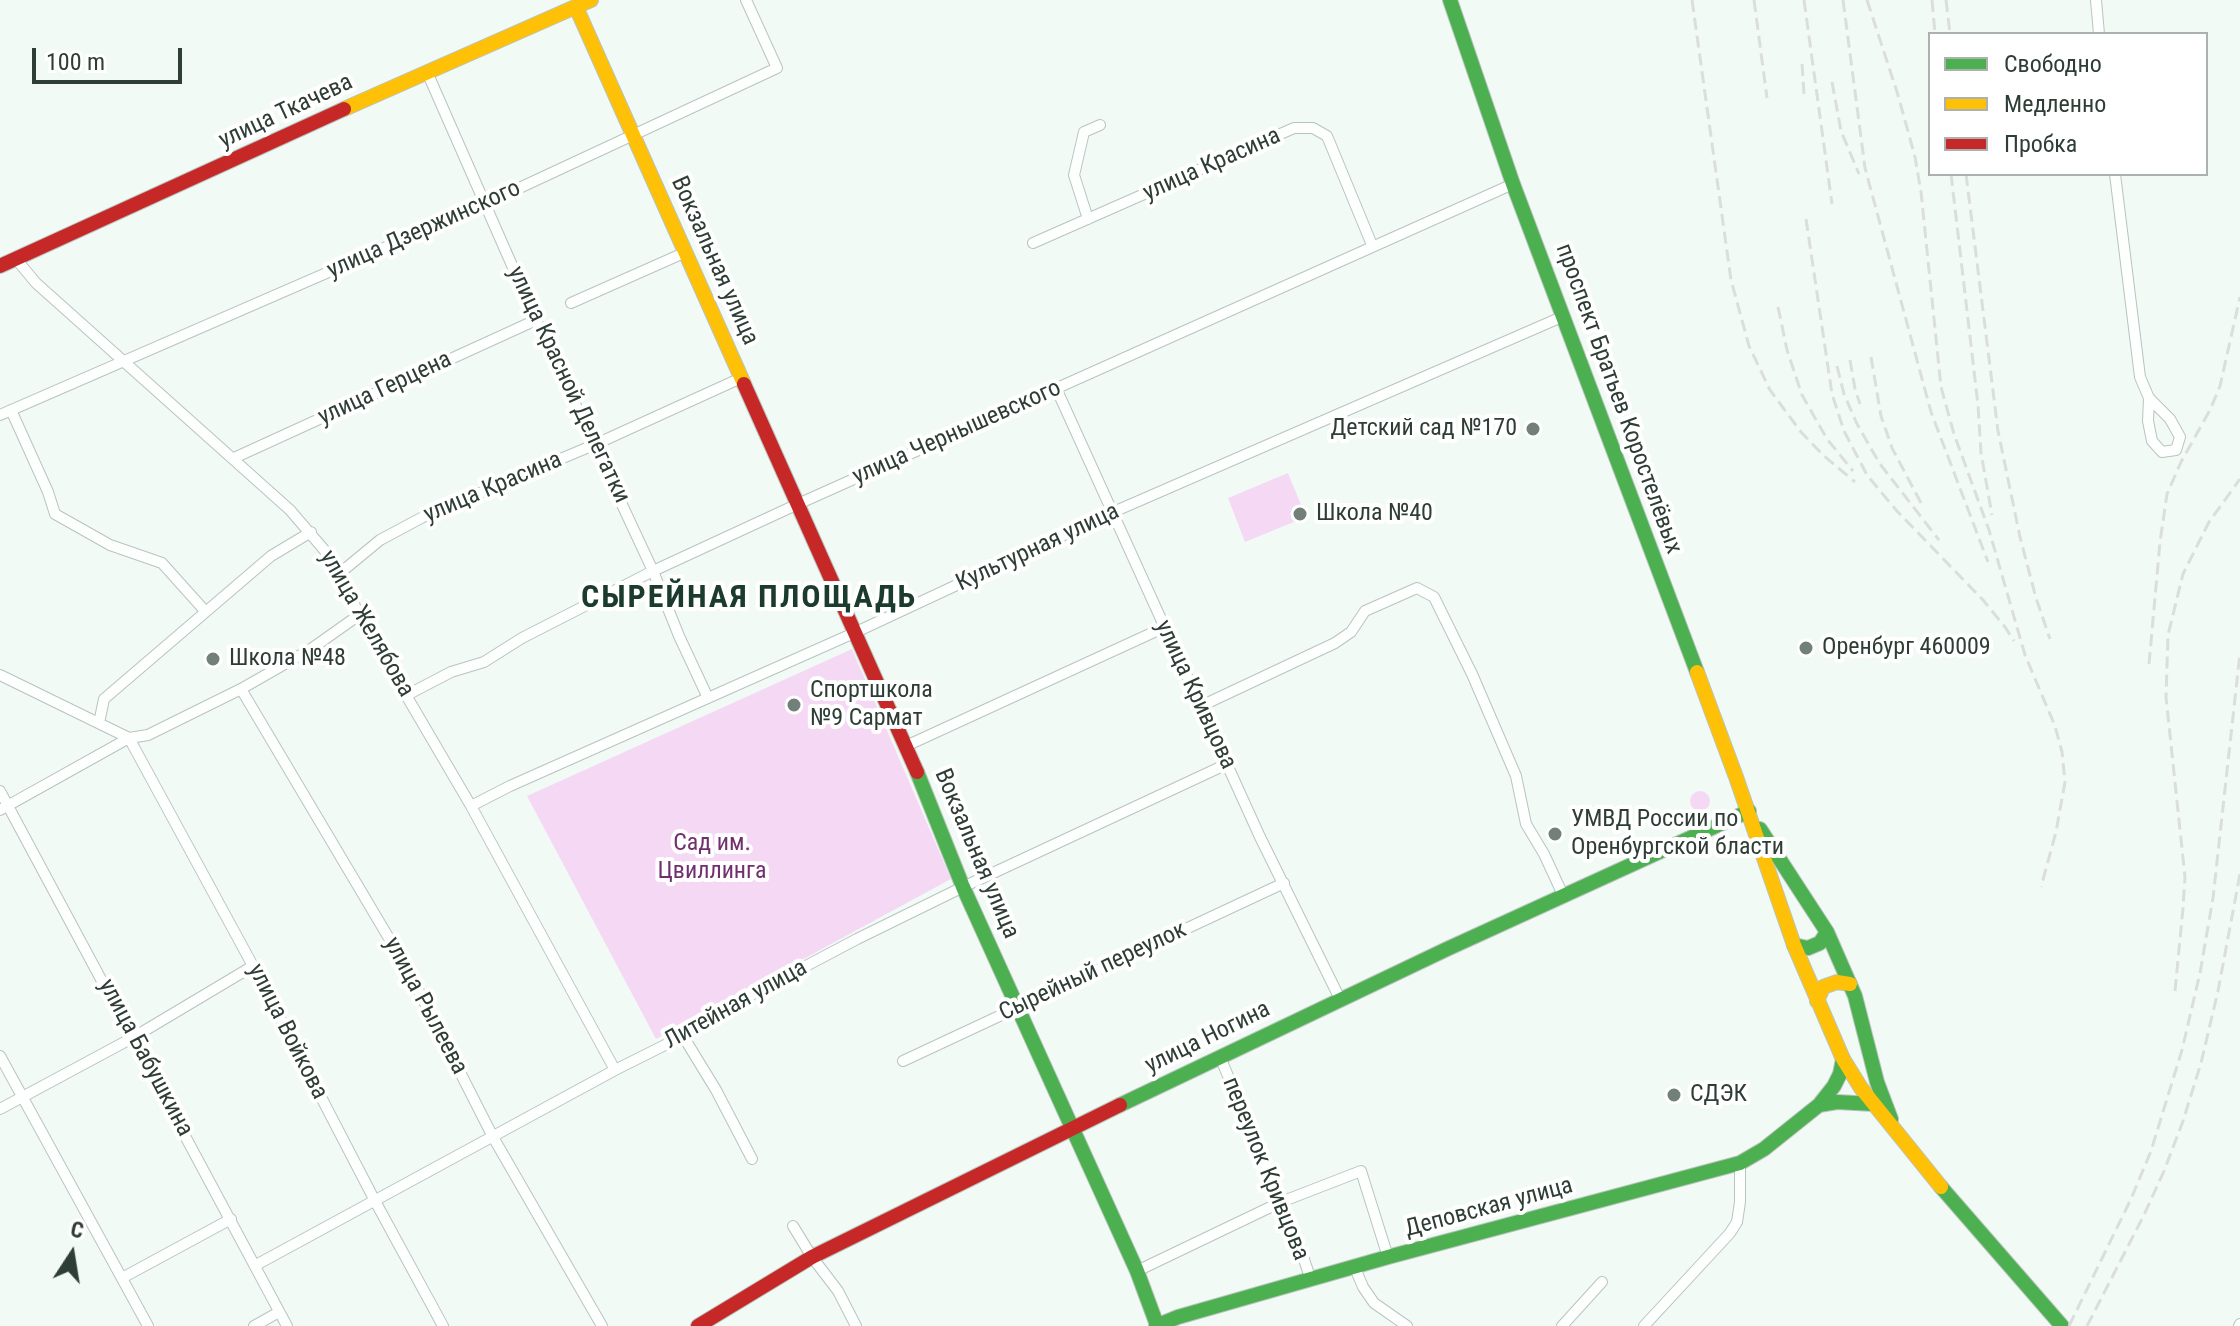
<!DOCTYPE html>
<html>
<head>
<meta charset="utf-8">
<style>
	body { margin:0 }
	#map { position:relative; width:2240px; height:1326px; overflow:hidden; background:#f2faf6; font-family:"Roboto Condensed",sans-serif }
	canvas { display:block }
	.legend { position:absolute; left:1928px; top:32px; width:280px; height:144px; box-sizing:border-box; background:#fff; border:2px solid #abb1ae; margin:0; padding:10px 14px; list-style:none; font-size:24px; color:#2e3d35 }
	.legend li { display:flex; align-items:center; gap:16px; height:40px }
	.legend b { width:40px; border:2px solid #abb1ae }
	.north { position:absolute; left:32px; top:1214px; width:80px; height:80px; -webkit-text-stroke:6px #fff; paint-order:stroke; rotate:12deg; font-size:22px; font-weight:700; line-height:32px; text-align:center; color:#2e3d35 }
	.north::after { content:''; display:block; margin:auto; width:28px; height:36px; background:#2e3d35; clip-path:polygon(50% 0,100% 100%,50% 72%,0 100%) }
	.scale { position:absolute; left:32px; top:48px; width:150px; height:36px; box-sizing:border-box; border:4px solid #2e3d35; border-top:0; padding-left:10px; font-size:24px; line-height:28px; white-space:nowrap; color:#2e3d35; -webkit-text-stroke:6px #fff; paint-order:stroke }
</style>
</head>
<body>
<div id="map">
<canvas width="2240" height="1326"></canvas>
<ul class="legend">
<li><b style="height:10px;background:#4caf50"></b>Свободно</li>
<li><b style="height:10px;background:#ffc107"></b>Медленно</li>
<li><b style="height:10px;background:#c62828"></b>Пробка</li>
</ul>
<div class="north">С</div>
<div class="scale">100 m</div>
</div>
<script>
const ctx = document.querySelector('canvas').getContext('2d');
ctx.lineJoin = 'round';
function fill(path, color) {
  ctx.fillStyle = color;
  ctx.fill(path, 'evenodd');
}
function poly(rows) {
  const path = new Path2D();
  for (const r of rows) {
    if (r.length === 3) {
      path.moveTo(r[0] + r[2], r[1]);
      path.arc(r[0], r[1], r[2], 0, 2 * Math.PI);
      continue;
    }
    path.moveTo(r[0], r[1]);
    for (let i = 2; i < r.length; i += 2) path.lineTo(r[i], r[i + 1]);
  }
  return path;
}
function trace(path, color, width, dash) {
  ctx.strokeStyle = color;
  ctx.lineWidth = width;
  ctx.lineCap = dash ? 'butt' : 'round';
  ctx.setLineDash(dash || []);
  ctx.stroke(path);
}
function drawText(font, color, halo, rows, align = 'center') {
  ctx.font = font + ' "Roboto Condensed",sans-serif';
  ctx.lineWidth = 8;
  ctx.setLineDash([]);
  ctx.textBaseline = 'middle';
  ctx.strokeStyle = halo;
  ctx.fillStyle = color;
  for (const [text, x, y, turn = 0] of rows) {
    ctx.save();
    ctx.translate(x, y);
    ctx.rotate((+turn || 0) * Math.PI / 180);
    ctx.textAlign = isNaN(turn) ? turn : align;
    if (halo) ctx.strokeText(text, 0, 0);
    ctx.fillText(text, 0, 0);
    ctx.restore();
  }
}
fill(poly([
	[1288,473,1306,517,1245,542,1228,498],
	[852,649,951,879,656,1039,527,796],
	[1700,801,10]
]), '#f5d9f4');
const street = poly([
	[2096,0,2099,34],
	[427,72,536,320,653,571,679,636,708,698],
	[2115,174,2140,377,2149,398,2148,421,2152,441,2162,452,2176,450,2180,437,2170,419,2149,398],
	[1088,219,1074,175,1084,132,1100,125],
	[1033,243,1294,128,1313,128,1327,136,1372,245],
	[16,259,36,283,290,510,326,552,340,573,359,615,471,806,615,1070],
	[571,303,686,252],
	[1056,388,1260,837,1340,999],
	[11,410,48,492,55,514,110,545,162,563,205,611],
	[0,415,485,204,777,68,746,0],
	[234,458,536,320],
	[340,573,380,540,423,517,596,444,741,378],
	[0,675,129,738,253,966,375,1201,443,1326],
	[241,689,409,972,493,1137,602,1326],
	[407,695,451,672,484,662,522,638,653,571,798,504,1513,184],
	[1201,706,1335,643,1351,632,1365,611,1417,588,1434,597,1472,674,1516,776,1526,824,1544,854,1563,895],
	[99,723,104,699,271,556,311,532],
	[906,746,1165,627],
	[0,791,287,1326],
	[471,806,510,786,854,633,1111,513,1564,316],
	[0,810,129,738,148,735,241,689,311,649,359,615],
	[683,1036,716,1090,752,1159],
	[0,1056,148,1326],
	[1220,1057,1297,1239,1311,1280],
	[903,1061,1284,883],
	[0,1109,134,1037,253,966],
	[793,1226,812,1257,838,1291,856,1326],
	[256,1265,615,1070,683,1036,702,1021,857,939,963,887,1227,764],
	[1355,1268,1363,1287,1374,1303,1407,1326],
	[1137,1271,1281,1202,1361,1171,1388,1257],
	[122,1278,231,1219],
	[254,1326,279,1312],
	[1562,1326,1602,1282],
	[1644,1326,1730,1233,1737,1222,1740,1202,1740,1163],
	[2239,1326,2240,1324]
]);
const fast = poly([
	[1450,0,1513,184,1697,672],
	[917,772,963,887,1137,1271,1157,1325],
	[1760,829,1827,932,1855,996,1877,1082,1891,1119],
	[1794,945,1808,948,1820,943,1827,932],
	[1120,1105,1447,949,1749,811],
	[1819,1105,1837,1102,1873,1104],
	[1941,1187,2062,1326],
	[1156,1326,1178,1317,1388,1257,1740,1163,1764,1149,1819,1105,1834,1086,1840,1074,1843,1059]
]);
const slow = poly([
	[576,7,744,384],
	[344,109,591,0],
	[1697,672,1736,777,1794,945,1843,1059,1861,1088,1941,1187],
	[1817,1001,1823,987,1837,982,1850,984]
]);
const jam = poly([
	[0,266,344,109],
	[744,384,917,772],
	[698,1326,812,1257,1120,1105]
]);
trace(street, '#b9c4be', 12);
trace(fast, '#b9c4be', 16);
trace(slow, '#b9c4be', 16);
trace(jam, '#b9c4be', 16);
trace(street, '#fdfefe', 10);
trace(fast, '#4caf50', 14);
trace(slow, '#ffc107', 14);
trace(jam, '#c62828', 14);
trace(poly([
	[1692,0,1731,280,1749,346,1770,390,1801,432,1824,456,1855,482],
	[1754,0,1767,98],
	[1804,0,1832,204],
	[1843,0,1865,168,1931,412,1988,562],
	[1867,0,1898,95,1915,157,1921,192,1941,387,1954,434,1989,530,2025,655,2055,726,2062,752,2065,782,2056,832,2041,887],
	[1932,0,1935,34],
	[1946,0,1950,34],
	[1802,64,1804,94],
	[1832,82,1841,131,1859,174],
	[1951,174,1978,405,1981,453,1992,515],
	[1966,174,1998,431,2020,537,2036,598,2050,639],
	[1806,219,1832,394,1844,431,1867,475,1896,510,1983,600,2005,627,2014,641],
	[1778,307,1787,350,1802,395,1827,439,1853,471],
	[1871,357,1881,416,1892,448,1921,503],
	[1850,360,1855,389,1860,404],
	[1837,366,1844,394,1857,424,1880,464,1939,540],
	[2149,664,2160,542,2167,494,2181,462,2210,410,2220,386,2240,297],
	[2175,991,2183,908,2185,877,2166,697,2168,635,2183,574,2209,522,2240,479],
	[2069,1326,2131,1199,2151,1151,2182,1050,2200,973,2213,898,2240,653],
	[2087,1326,2144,1215,2164,1171,2183,1121,2201,1063,2218,991,2240,874]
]), '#dbdedc', 3, [12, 6]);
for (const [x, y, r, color] of [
	[1533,429,8,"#737f79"],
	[1300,514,8,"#737f79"],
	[1806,648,8,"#737f79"],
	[213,659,8,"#737f79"],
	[794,705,8,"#737f79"],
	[1555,834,8,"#737f79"],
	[1674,1095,8,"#737f79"]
]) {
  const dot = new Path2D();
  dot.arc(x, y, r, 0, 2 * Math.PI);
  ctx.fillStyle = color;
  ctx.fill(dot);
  trace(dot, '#fff', 3);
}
drawText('24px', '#2e3d35', '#fff', [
	["улица Ткачева",286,112,-25],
	["улица Красина",1212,165,-24],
	["улица Дзержинского",424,230,-24],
	["Вокзальная улица",714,261,66],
	["улица Красной Делегатки",568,385,65],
	["улица Герцена",385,389,-25],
	["проспект Братьев Коростелёвых",1618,399,70],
	["улица Чернышевского",957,433,-24],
	["улица Красина",493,488,-23],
	["Культурная улица",1038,548,-25],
	["улица Желябова",366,624,60],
	["улица Кривцова",1195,695,65],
	["Вокзальная улица",976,854,67],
	["Сырейный переулок",1093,972,-25],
	["Литейная улица",736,1005,-29],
	["улица Рылеева",425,1006,62],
	["улица Войкова",287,1032,63],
	["улица Ногина",1208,1038,-26],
	["улица Бабушкина",145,1058,62],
	["переулок Кривцова",1265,1169,68],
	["Деповская улица",1489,1208,-15]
]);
drawText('24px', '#2e3d35', '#fff', [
	["Детский сад №170",1517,429,"right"],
	["Школа №40",1316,514],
	["Оренбург 460009",1822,648],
	["Школа №48",229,659],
	["Спортшкола",810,691],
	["№9 Сармат",810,719],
	["УМВД России по",1571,820],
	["Оренбургской бласти",1571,848],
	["СДЭК",1690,1095]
], 'left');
drawText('24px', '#712f6e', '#fff', [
	["Сад им.",712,844],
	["Цвиллинга",712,872]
]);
ctx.letterSpacing = '2px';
drawText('bold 32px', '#1b3b2c', '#fff', [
	["СЫРЕЙНАЯ ПЛОЩАДЬ",749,599]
]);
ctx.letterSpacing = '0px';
</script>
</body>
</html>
